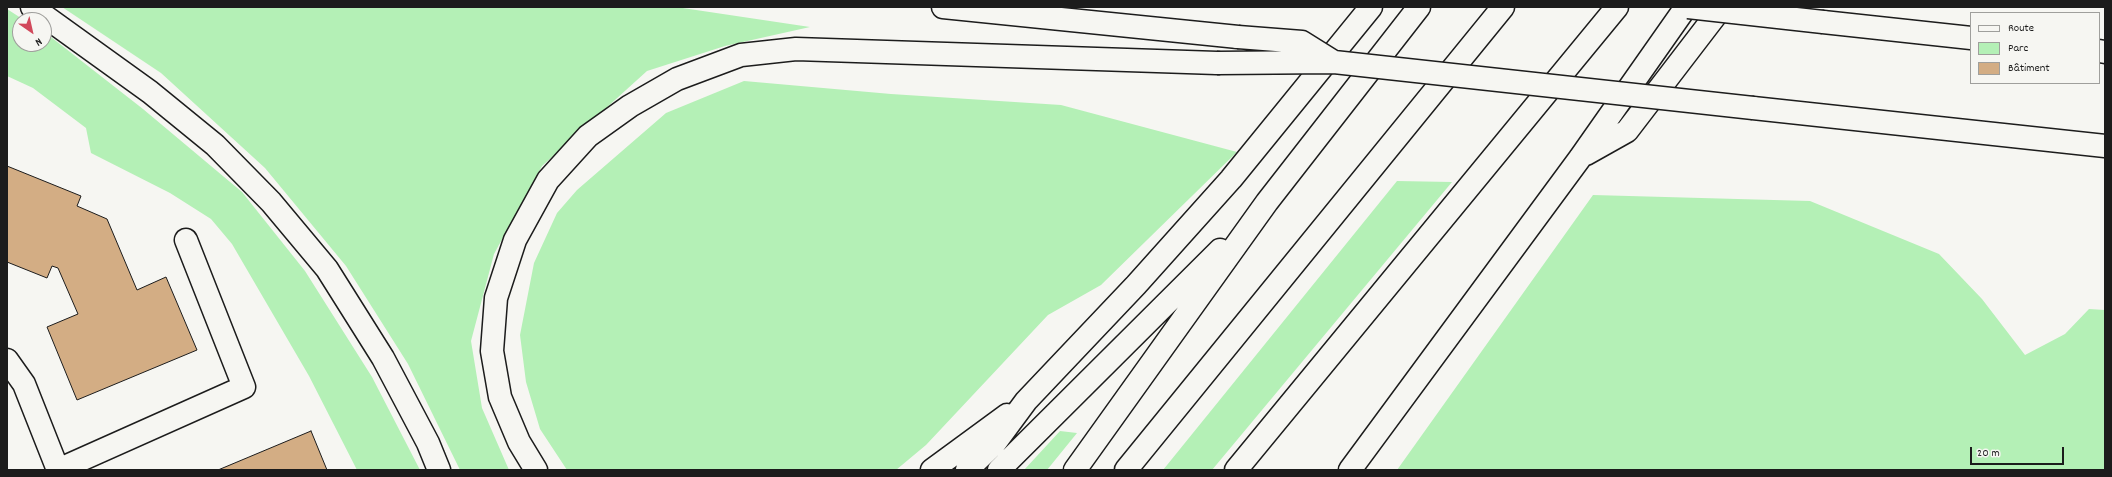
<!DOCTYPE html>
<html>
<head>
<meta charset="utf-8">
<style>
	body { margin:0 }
	#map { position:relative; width:2112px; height:477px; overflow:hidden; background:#f6f6f2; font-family:Dekko,sans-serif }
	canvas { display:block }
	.frame { position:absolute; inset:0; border:8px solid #1c1c1c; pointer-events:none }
	.legend { position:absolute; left:1970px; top:12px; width:130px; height:72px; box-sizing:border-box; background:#f6f6f2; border:1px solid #9f9f9c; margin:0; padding:5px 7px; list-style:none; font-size:12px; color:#1c1c1c }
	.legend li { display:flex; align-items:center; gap:8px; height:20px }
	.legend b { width:20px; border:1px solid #9f9f9c }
	.north { position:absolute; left:12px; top:12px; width:40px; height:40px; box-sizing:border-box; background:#f6f6f2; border:1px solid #9f9f9c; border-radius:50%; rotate:146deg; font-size:11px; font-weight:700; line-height:16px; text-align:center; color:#1c1c1c }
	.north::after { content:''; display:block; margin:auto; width:14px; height:18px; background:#d1495b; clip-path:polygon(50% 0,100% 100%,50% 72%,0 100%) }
	.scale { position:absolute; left:1970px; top:447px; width:94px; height:18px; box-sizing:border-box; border:2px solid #1c1c1c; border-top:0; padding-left:5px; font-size:12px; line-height:14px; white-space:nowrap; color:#1c1c1c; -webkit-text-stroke:3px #f6f6f2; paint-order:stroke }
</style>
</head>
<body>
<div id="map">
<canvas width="2112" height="477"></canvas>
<div class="frame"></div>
<ul class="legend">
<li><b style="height:5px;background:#f6f6f2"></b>Route</li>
<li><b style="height:11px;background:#b4f0b6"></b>Parc</li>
<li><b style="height:11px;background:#d3ad84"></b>Bâtiment</li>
</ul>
<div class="north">N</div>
<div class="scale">20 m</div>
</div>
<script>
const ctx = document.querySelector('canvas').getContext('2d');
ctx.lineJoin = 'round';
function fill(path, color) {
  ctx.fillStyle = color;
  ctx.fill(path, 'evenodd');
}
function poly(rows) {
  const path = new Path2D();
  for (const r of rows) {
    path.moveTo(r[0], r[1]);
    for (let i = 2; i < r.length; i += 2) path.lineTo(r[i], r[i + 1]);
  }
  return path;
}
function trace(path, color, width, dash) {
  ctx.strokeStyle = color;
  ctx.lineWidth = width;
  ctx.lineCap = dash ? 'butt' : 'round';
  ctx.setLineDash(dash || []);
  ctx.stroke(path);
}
fill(poly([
	[62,7,676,7,810,27,725,46,647,71,542,166,494,254,471,341,482,408,509,470,460,470,408,364,346,266,265,168,161,73],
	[7,9,24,20,20,20,20,44,44,44,44,32,47,34,143,109,242,192,305,271,372,377,420,470,357,470,309,376,232,244,211,219,170,193,91,153,86,128,33,88,7,76],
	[744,81,891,94,1061,105,1237,152,1101,285,1048,315,926,445,896,470,567,470,540,429,526,382,520,335,534,263,557,213,577,190,666,113],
	[1397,181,1452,182,1212,470,1163,470],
	[1593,195,1810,201,1939,254,1982,299,2025,355,2065,334,2089,309,2105,310,2105,470,1397,470],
	[1060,431,1077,433,1047,470,1024,470]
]), '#b4f0b6');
const building = poly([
	[7,166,81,196,77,206,107,219,137,290,166,277,197,350,77,400,47,327,78,314,58,268,52,266,47,278,7,262,7,166],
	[311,431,327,470,218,470,311,431]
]);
fill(building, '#d3ad84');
trace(building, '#1c1c1c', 1);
const minor = poly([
	[7,360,24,384,58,470],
	[58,470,244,387,186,240]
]);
const highway = poly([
	[32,7,150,92,215,145,271,202,327,269,383,358,428,443,439,470],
	[943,7,1238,37],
	[1823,22,1971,38],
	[2099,51,2105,52],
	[1753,108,2105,146],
	[1586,154,1627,131,1722,7],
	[536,470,519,442,500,397,492,351,496,298,515,240,548,180,588,136,630,106,677,79,741,55,796,49,1217,63],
	[932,470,1007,415],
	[967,470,995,443,1026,401,1136,285,1231,179,1371,7],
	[999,470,1220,250],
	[1075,470,1267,202,1419,7],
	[1126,470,1503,7],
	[1236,470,1617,7],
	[1350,470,1580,158,1686,7]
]);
trace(minor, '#1c1c1c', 25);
trace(highway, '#1c1c1c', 25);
trace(minor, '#f6f6f2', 22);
trace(highway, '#f6f6f2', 22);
const highwayBridge = poly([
	[1688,7,1823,22],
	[1238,37,1302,42,1334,62],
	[1217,63,1334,62,1753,108]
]);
trace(highwayBridge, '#1c1c1c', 25, []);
trace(highwayBridge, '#f6f6f2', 22);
</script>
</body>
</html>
